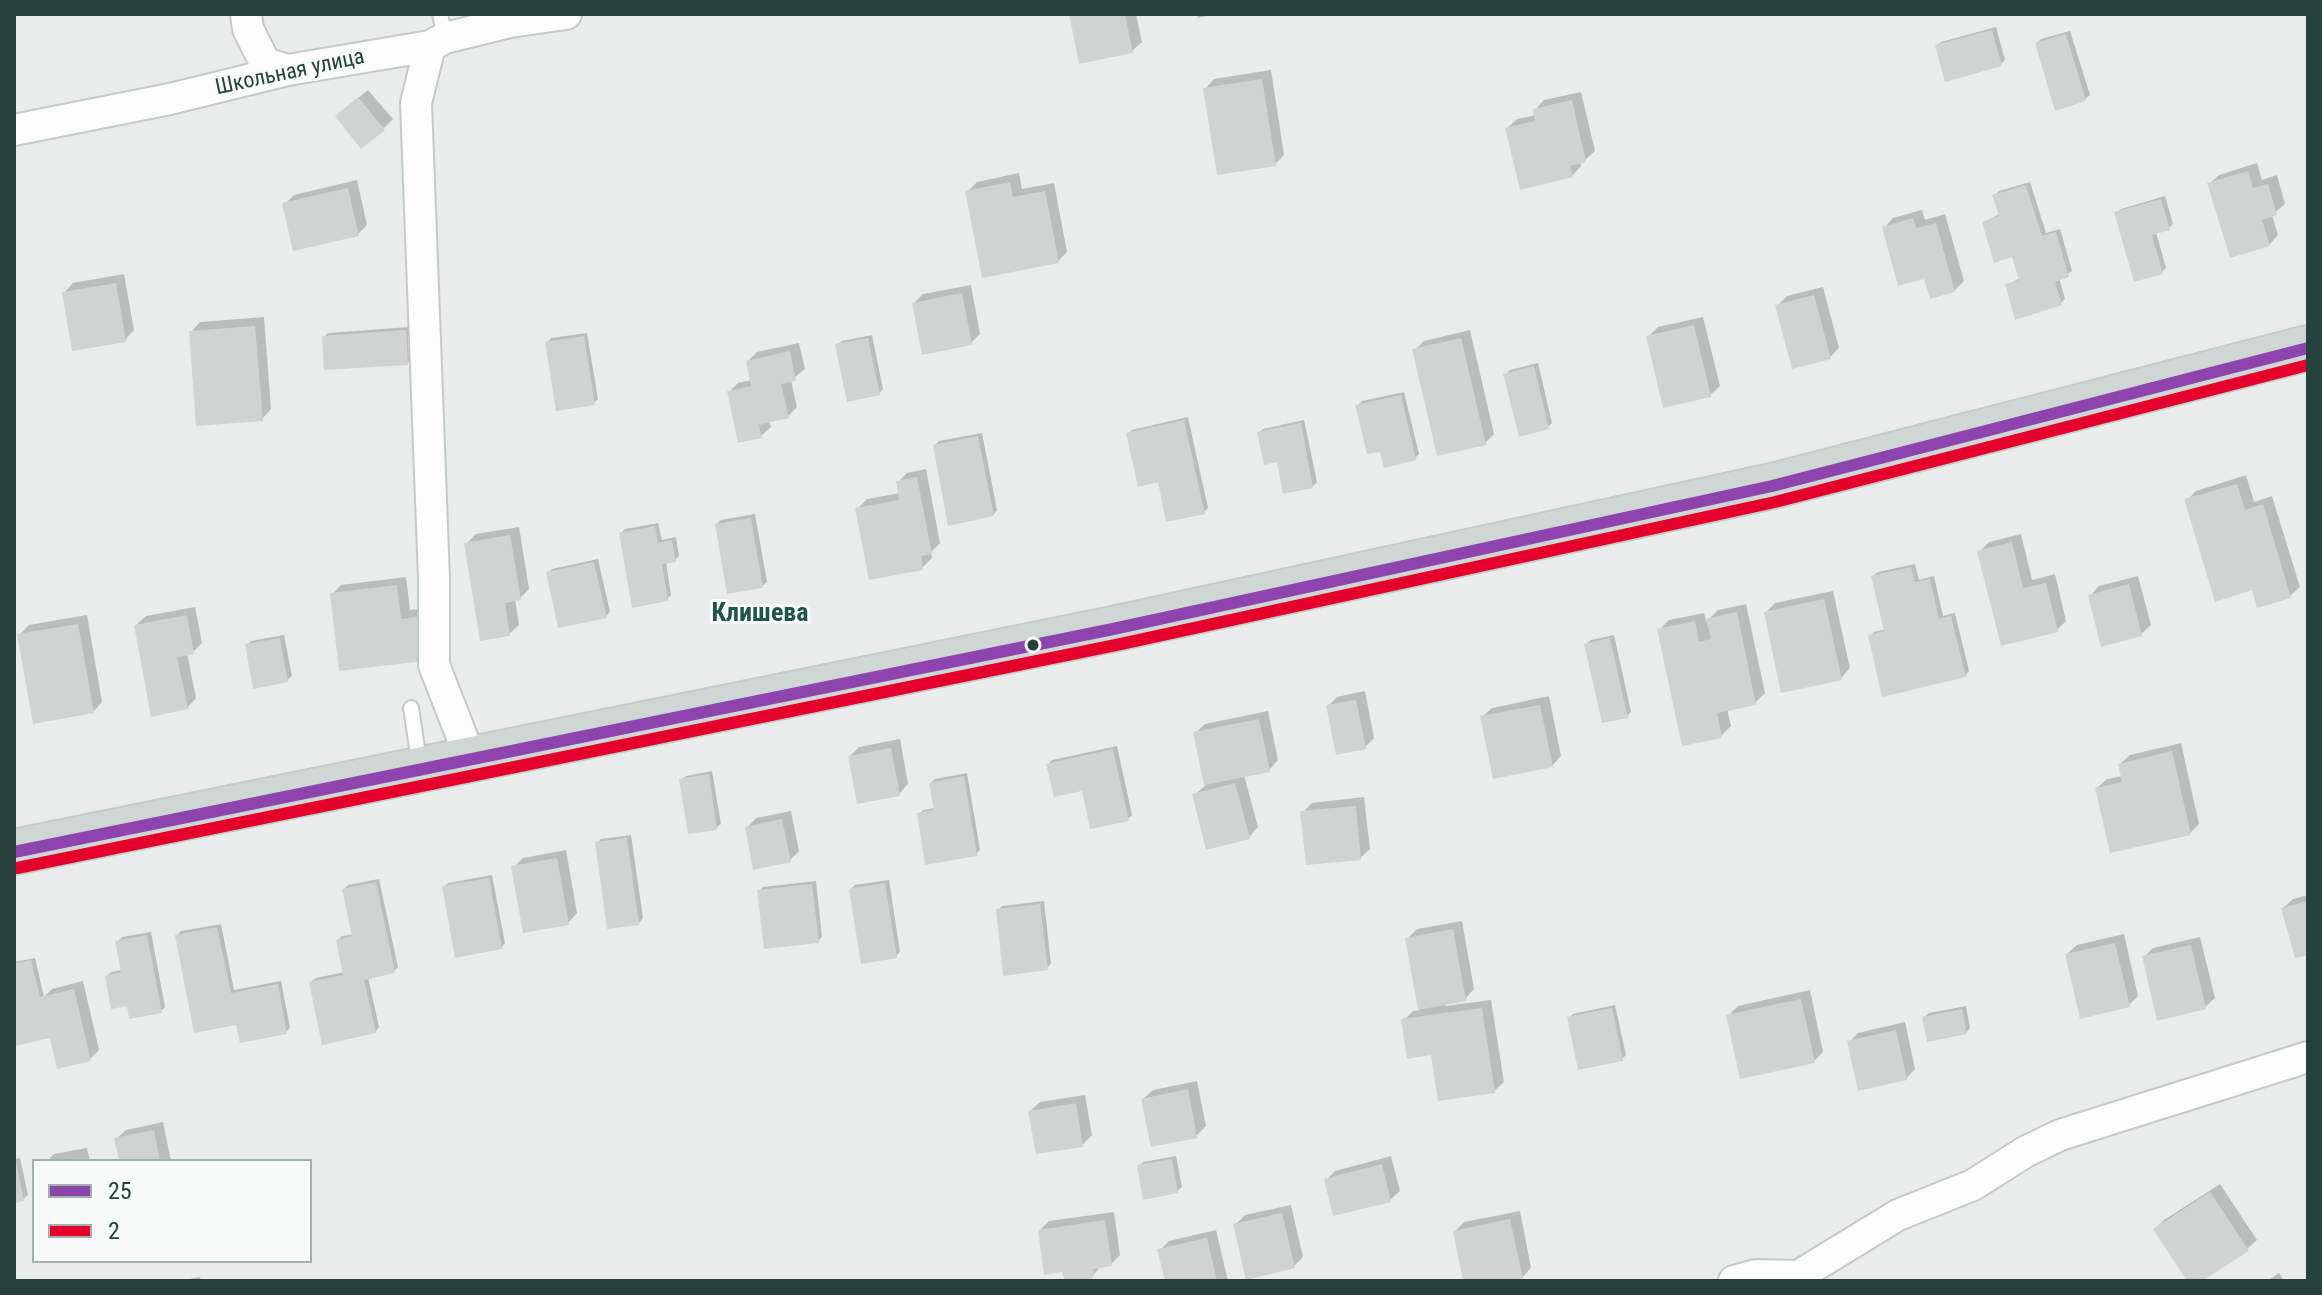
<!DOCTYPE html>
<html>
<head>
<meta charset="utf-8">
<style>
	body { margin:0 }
	#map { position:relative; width:2322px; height:1295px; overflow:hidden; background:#e8edeb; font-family:"Roboto Condensed",sans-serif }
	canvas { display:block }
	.frame { position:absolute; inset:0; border:16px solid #24423a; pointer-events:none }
	.legend { position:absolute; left:32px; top:1159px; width:280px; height:104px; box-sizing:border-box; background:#f7fbf9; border:2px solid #a3b1ad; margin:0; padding:10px 14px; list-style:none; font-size:24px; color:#24423a }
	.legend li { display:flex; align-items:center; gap:16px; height:40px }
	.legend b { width:40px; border:2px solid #a3b1ad }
</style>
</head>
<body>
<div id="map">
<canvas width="2322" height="1295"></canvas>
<div class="frame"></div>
<ul class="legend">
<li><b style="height:10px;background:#8e44ad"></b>25</li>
<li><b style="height:10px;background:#e4002b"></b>2</li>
</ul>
</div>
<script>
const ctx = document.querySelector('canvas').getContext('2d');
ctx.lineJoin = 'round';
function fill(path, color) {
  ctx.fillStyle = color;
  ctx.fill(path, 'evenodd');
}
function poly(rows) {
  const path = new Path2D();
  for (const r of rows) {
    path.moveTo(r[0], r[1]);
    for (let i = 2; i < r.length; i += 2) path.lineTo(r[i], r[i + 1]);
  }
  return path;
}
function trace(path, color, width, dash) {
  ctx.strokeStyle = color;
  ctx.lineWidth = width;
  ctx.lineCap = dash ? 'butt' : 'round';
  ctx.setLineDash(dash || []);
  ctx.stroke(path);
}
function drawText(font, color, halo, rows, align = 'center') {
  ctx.font = font + ' "Roboto Condensed",sans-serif';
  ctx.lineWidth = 6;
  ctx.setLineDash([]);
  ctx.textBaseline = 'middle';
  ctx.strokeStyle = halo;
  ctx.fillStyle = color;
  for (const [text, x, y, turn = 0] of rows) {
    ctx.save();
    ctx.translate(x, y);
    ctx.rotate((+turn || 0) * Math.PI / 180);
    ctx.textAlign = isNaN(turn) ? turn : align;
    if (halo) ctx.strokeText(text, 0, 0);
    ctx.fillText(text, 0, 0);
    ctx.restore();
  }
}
fill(poly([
	[1071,14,1136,14,1142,42,1132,51],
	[1197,14,1216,14,1198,18],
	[1996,27,2005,60,2000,65,1937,46,1941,42],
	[2070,31,2090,95,2085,99,2037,43,2041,39],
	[1271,70,1284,155,1275,164,1205,89,1214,79],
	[368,90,393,119,384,128,347,107],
	[1581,92,1595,151,1585,160,1580,161,1581,166,1572,176,1507,128,1517,119,1536,115,1535,110,1544,100],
	[2257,163,2262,180,2277,175,2285,204,2272,215,2278,235,2269,245,2209,184,2219,175],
	[1019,173,1022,189,1054,183,1067,252,1058,261,968,191,977,182],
	[357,180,367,225,358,234,285,204,294,195],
	[2030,182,2046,233,2060,229,2072,271,2059,278,2065,299,2061,303,2007,285,2020,278,2014,255,1984,222,2000,214,1994,195,1999,191],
	[2165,196,2173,224,2169,228,2156,232,2166,268,2162,272,2117,213,2121,209],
	[1922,210,1925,220,1945,214,1964,281,1954,291,1926,276,1884,228,1893,218],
	[124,274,134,330,125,340,64,293,73,283],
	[971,285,980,334,971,343,914,303,923,294],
	[1823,287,1839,348,1830,357,1777,306,1787,296],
	[264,317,271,409,262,419,191,332,200,322],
	[1703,317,1720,386,1710,395,1648,337,1658,327],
	[409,327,412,358,407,363,324,337,328,333],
	[1470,330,1494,434,1485,443,1415,350,1424,341],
	[587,333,598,399,594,403,547,343,551,338],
	[872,335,883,389,879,393,837,345,842,341],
	[799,343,805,369,791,380,797,407,788,416,769,421,771,427,761,436,729,392,738,383,752,380,748,361,757,352],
	[1538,363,1552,423,1548,427,1506,374,1510,370],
	[1404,392,1419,454,1415,458,1381,449,1358,405,1362,401],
	[1188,417,1208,508,1204,512,1159,480,1128,434,1132,430],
	[1304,420,1317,482,1312,487,1279,460,1259,433,1263,429],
	[982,433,997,510,993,515,935,445,939,441],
	[926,469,940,543,931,552,932,558,922,568,857,509,867,499,900,493,898,482,907,473],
	[2246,475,2254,502,2272,496,2300,587,2290,596,2253,588,2187,500,2196,491],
	[755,514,767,582,762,586,717,524,721,520],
	[658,523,662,540,676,537,679,556,675,560,666,562,671,595,667,599,621,533,625,529],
	[519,527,529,589,520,598,515,599,519,625,509,634,466,544,476,534],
	[2021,534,2032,580,2055,574,2066,621,2057,630,1979,552,1989,542],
	[598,559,610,612,606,616,548,573,552,569],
	[1915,564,1919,580,1934,576,1943,616,1955,613,1969,671,1965,676,1870,636,1874,632,1886,629,1873,576,1878,572],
	[2138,576,2151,625,2141,634,2090,596,2099,586],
	[406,577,410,610,427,608,432,650,332,594,341,585],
	[1833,591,1850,668,1841,678,1766,612,1775,603],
	[1746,604,1765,693,1755,703,1727,709,1731,726,1721,736,1659,630,1669,620,1704,613,1706,622,1718,610],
	[195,607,202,643,193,652,187,653,196,698,187,708,136,625,146,616],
	[87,615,102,702,93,712,19,635,29,625],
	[284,635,292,676,287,680,247,645,251,641],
	[1614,635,1631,712,1627,716,1586,644,1591,640],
	[1365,691,1374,738,1365,747,1328,706,1337,697],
	[1549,696,1561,756,1552,766,1482,717,1492,708],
	[1268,711,1278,760,1269,770,1244,775,1258,827,1249,837,1194,795,1206,785,1195,733,1205,724],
	[900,739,908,784,899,794,850,756,859,747],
	[2181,743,2199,824,2190,833,2097,788,2107,779,2123,776,2120,764,2130,755],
	[1117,746,1132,815,1128,819,1048,765,1052,760],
	[712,771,721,824,716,828,681,780,686,776],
	[967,773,980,850,976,854,919,814,923,810,935,808,931,783,935,779],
	[1364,797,1370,849,1360,858,1303,812,1312,803],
	[791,811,799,851,790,860,747,828,756,818],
	[631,835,643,918,639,923,597,843,601,839],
	[566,850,577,913,568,923,514,867,523,858],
	[492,875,505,943,501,948,444,887,448,883],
	[379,879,398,967,394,971,368,977,379,1027,375,1032,311,982,316,978,345,972,338,940,342,936,354,934,344,889,348,885],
	[889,880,900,952,896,956,851,889,855,885],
	[816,881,822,937,818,941,759,891,763,887],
	[2308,895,2308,953,2283,908,2293,899],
	[1044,901,1051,964,1047,968,998,910,1002,906],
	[1462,921,1474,989,1465,999,1445,1003,1445,1006,1491,1000,1504,1082,1494,1091,1433,1053,1404,1020,1413,1011,1420,1010,1408,938,1417,929],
	[221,924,234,990,281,981,290,1028,286,1032,238,1023,177,936,181,931],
	[151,932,165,1007,161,1011,107,976,111,972,123,970,118,941,122,937],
	[2124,934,2138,996,2129,1005,2067,954,2077,945],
	[2200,937,2215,998,2205,1007,2144,957,2153,948],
	[35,958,44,997,52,989,83,981,99,1050,90,1059,51,1034,14,1044,14,962],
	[1810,990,1823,1052,1814,1061,1728,1016,1738,1006],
	[1615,1005,1626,1055,1622,1059,1569,1018,1573,1014],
	[1966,1006,1970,1028,1966,1033,1924,1017,1929,1013],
	[1905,1022,1915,1069,1906,1079,1849,1042,1858,1033],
	[1197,1081,1206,1126,1196,1136,1143,1099,1153,1090],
	[1085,1095,1092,1135,1082,1145,1030,1111,1040,1102],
	[163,1122,171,1161,121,1161,116,1139,126,1130],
	[87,1148,90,1161,47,1161,54,1154],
	[1176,1156,1182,1187,1177,1191,1139,1166,1143,1162],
	[1391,1156,1400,1191,1390,1200,1326,1180,1335,1171],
	[20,1158,28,1195,23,1199,14,1201,14,1159],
	[2220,1184,2257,1240,2247,1249,2199,1281,2189,1281,2155,1229,2164,1220],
	[1291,1205,1303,1257,1294,1266,1235,1225,1245,1215],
	[1520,1211,1531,1268,1522,1278,1505,1281,1465,1281,1455,1231,1464,1222],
	[1114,1212,1120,1255,1111,1264,1102,1265,1088,1281,1068,1281,1040,1230,1049,1221],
	[1216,1230,1228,1281,1167,1281,1160,1250,1169,1241],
	[2279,1273,2284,1281,2267,1281],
	[200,1277,201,1281,179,1281]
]), '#0003');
fill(poly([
	[1069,14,1125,14,1133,53,1079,64],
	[1992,30,2002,66,1945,82,1935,45],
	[2066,34,2086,101,2055,111,2035,43],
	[1262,79,1276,166,1217,175,1203,88],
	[358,97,385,130,361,149,335,116],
	[1572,100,1586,162,1570,166,1573,177,1520,190,1505,128,1535,121,1533,109],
	[2248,171,2253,188,2268,184,2277,215,2262,220,2270,246,2230,258,2207,183],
	[1010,182,1013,197,1045,191,1059,263,982,278,965,191],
	[2026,185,2042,236,2056,232,2069,277,2055,282,2062,305,2015,320,2005,284,2019,280,2012,257,1994,263,1982,222,1999,216,1992,195],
	[348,188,359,236,293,251,282,203],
	[2161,199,2170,230,2152,235,2163,274,2134,282,2114,212],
	[1913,218,1916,228,1936,223,1955,292,1930,299,1924,279,1898,286,1882,227],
	[116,283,126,342,72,351,62,292],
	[962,293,972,345,922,355,912,303],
	[1814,295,1831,359,1792,369,1775,305],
	[1694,325,1711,397,1663,408,1646,336],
	[255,326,263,421,196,426,189,331],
	[406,330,408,365,324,370,322,336],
	[584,336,595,405,556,411,545,342],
	[868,338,880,395,847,402,835,344],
	[1461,338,1486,445,1437,456,1412,349],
	[790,351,796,381,781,384,789,418,759,425,762,438,738,443,727,391,751,386,746,361],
	[1534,366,1549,429,1519,437,1503,374],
	[1401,395,1416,460,1384,468,1380,452,1367,454,1355,405],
	[1184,420,1205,514,1166,522,1158,482,1138,487,1126,433],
	[1301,423,1313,488,1283,494,1277,462,1264,465,1257,432],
	[978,436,994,516,948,526,933,445],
	[917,477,932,554,921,556,923,570,869,580,855,508,899,500,896,481],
	[2237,484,2245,510,2263,504,2291,598,2257,608,2252,590,2215,602,2184,499],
	[751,518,763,588,727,594,715,524],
	[655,526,658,543,672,540,676,562,662,564,668,601,632,608,619,533],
	[510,535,521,600,505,603,510,636,480,641,464,543],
	[2012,542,2023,588,2046,583,2058,632,2001,646,1977,551],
	[594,562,607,618,558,628,546,572],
	[1911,567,1915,582,1930,579,1939,619,1951,616,1966,677,1882,697,1868,635,1884,631,1871,576],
	[2129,584,2142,636,2101,647,2088,595],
	[397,585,401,619,418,617,424,661,339,671,330,593],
	[1824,599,1842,680,1781,693,1764,612],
	[1737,612,1756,705,1717,713,1722,738,1682,746,1657,629,1695,621,1699,642,1711,639,1706,619],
	[187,615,194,654,177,657,188,709,151,717,134,625],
	[78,624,94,713,33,724,17,634],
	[280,638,288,682,253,689,245,644],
	[1610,638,1628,718,1602,723,1584,644],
	[1356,700,1366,749,1336,755,1326,705],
	[1540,705,1553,767,1493,779,1480,716],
	[1259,719,1270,772,1204,785,1193,732],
	[891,748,900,796,857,804,848,756],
	[1113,749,1129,821,1090,829,1082,791,1054,797,1046,764],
	[2172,751,2191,835,2110,853,2095,788,2122,782,2118,764],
	[709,774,717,830,688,834,679,779],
	[964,776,977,856,925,865,917,813,934,810,929,783],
	[1235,783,1250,839,1206,850,1192,794],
	[1356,806,1361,860,1306,865,1300,811],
	[782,819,791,862,753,870,745,827],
	[627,838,639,925,607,929,595,842],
	[557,858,569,925,523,933,511,866],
	[489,878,502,949,455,958,442,886],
	[376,882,395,973,364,980,376,1033,322,1045,309,982,343,975,336,940,352,936,342,889],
	[885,883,897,958,861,964,849,889],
	[812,884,819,943,764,949,757,890],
	[2308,901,2308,955,2295,958,2281,908],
	[1040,904,1048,970,1003,976,996,909],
	[217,927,231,993,278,984,287,1034,240,1043,236,1025,194,1033,175,935],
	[1453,929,1466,1001,1418,1010,1405,938],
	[147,935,162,1013,129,1019,127,1006,111,1009,105,976,121,972,115,941],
	[2115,943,2130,1007,2080,1019,2065,954],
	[2191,945,2206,1009,2157,1021,2142,956],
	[31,960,40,997,74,989,91,1061,57,1069,50,1038,14,1046,14,964],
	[1801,999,1815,1063,1740,1079,1726,1015],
	[1482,1008,1495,1093,1438,1101,1431,1055,1407,1059,1401,1019],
	[1612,1008,1623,1061,1578,1070,1567,1017],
	[1962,1009,1967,1034,1927,1042,1922,1017],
	[1896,1030,1907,1080,1858,1091,1847,1041],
	[1188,1089,1197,1138,1151,1147,1141,1099],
	[1076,1103,1083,1147,1036,1154,1028,1111],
	[154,1130,160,1161,119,1161,114,1138],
	[15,1156,24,1201,14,1203,14,1157],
	[1172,1159,1178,1193,1143,1200,1137,1165],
	[1382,1164,1391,1202,1333,1216,1324,1179],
	[2210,1192,2249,1251,2202,1281,2187,1281,2153,1229],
	[1282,1213,1295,1268,1246,1280,1233,1224],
	[1510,1219,1523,1279,1463,1281,1453,1231],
	[1105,1220,1112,1266,1093,1269,1094,1275,1090,1281,1065,1281,1062,1272,1044,1275,1038,1230],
	[1207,1238,1217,1281,1165,1281,1157,1249]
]), '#cfd4d2');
const service = poly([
	[440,14,445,38],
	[411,708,420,767]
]);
const minor = poly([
	[246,14,248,29,265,63,288,70],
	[430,46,416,103,434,579,434,665,471,760],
	[14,130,170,99,288,70,430,46,445,38,510,22,566,14],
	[1734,1281,1756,1275,1798,1276,1898,1215,1973,1185,2025,1152,2060,1135,2308,1057]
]);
const primary = poly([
	[14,852,1113,629,1772,486,2308,348]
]);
trace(service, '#c5cac8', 18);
trace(minor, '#c5cac8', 34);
trace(primary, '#c3ccc9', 48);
trace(service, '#fcfcfc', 14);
trace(minor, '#fcfcfc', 30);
trace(primary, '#cfd7d5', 44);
trace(poly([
	[14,852,1113,629,1772,486,2308,348]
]), '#8e44ad', 12);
trace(poly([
	[17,868,1116,645,1775,502,2308,365]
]), '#e4002b', 12);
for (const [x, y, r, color] of [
	[1033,645,7,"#24423a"]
]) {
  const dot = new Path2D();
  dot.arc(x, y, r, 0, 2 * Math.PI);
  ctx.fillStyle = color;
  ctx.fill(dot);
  trace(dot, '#f7fbf9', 3);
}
drawText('22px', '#24423a', '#f7fbf9', [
	["Школьная улица",290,73,-12]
]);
drawText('bold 26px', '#1f5548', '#f7fbf9', [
	["Клишева",760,614]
]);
</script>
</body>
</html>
